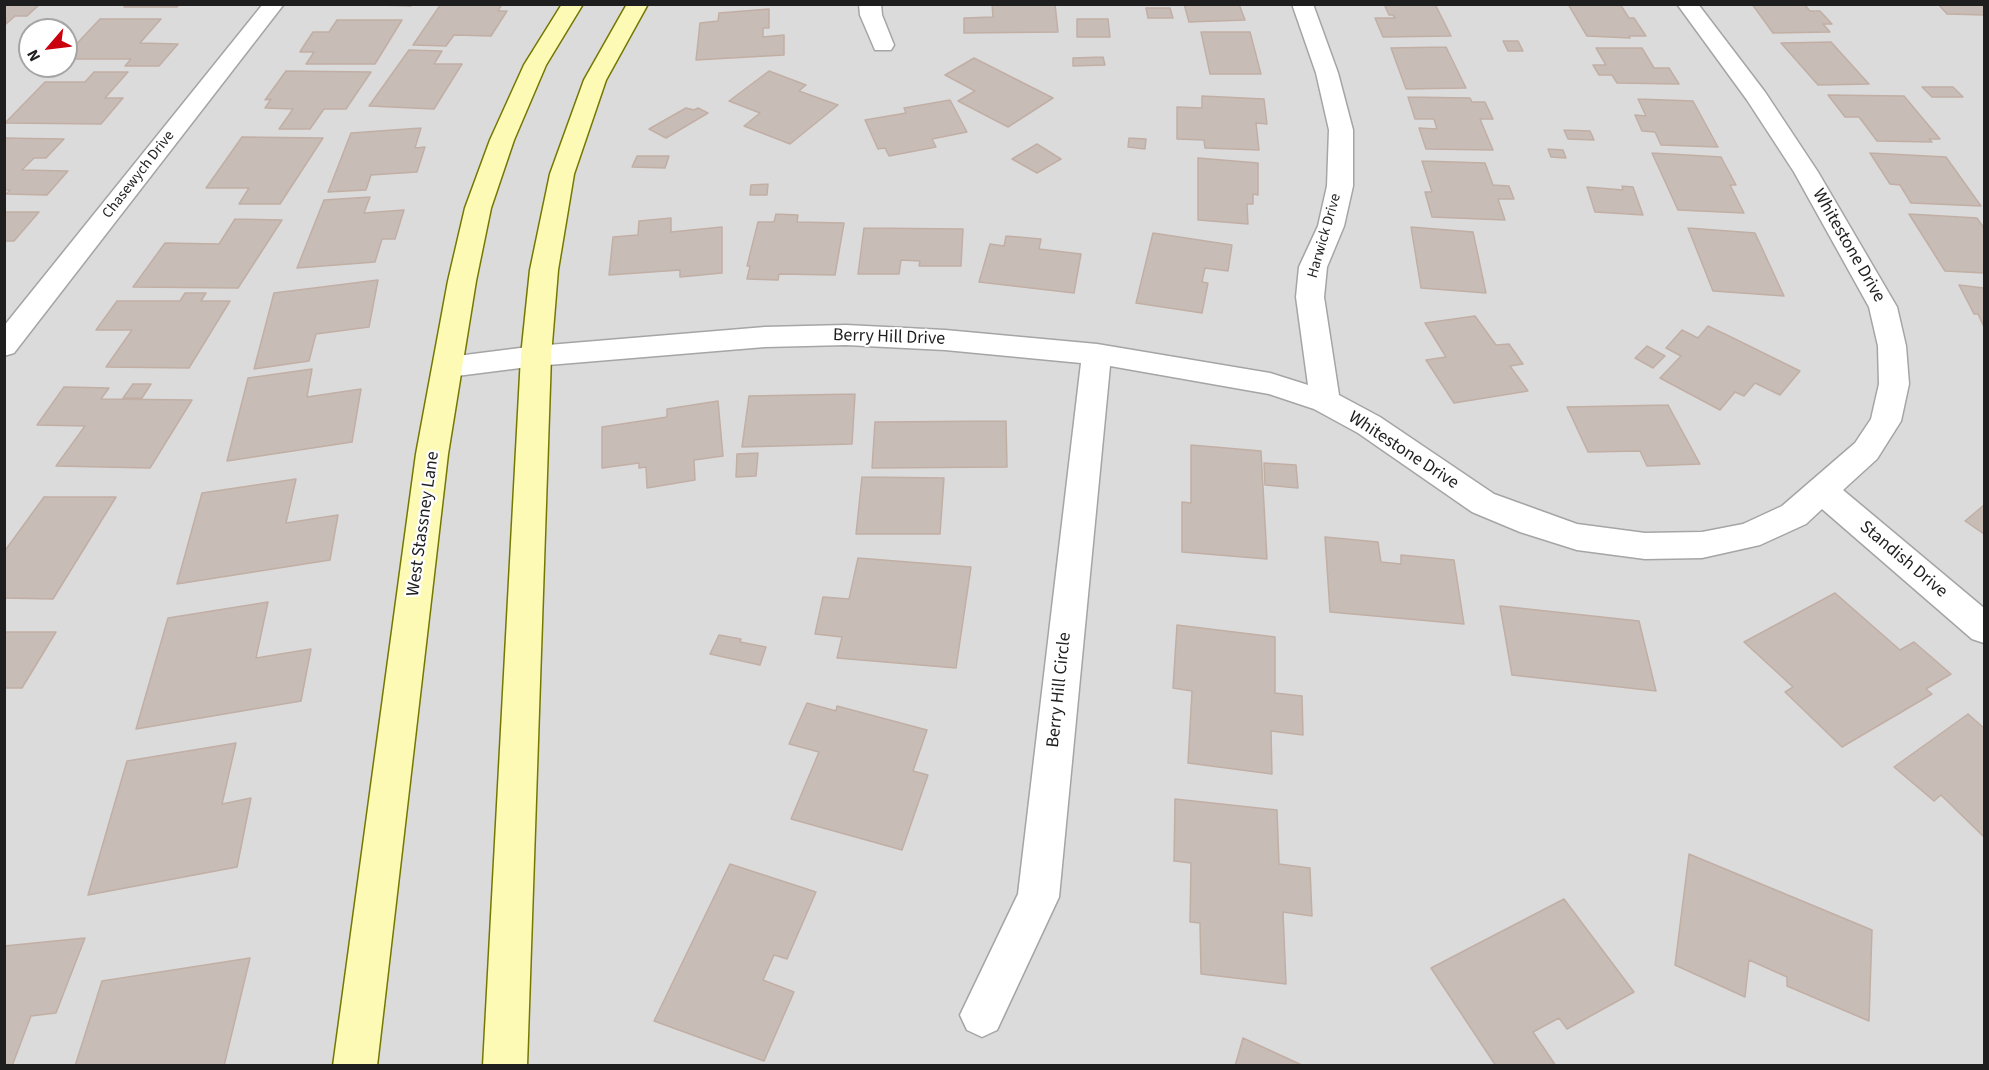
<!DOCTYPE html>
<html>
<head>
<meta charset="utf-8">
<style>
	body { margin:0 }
	#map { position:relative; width:1989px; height:1070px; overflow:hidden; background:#efeae3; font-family:"Source Sans 3",sans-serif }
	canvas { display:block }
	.frame { position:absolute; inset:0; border:6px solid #1e1e1e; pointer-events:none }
	.north { position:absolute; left:18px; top:18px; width:60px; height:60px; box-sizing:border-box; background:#fff; border:2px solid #a5a5a5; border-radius:50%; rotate:242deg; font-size:16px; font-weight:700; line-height:24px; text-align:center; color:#1e1e1e }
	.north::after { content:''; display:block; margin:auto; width:21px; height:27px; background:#cb000f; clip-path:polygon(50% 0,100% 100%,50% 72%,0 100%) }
</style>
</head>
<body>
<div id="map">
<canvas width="1989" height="1070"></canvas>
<div class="frame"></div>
<div class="north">N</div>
</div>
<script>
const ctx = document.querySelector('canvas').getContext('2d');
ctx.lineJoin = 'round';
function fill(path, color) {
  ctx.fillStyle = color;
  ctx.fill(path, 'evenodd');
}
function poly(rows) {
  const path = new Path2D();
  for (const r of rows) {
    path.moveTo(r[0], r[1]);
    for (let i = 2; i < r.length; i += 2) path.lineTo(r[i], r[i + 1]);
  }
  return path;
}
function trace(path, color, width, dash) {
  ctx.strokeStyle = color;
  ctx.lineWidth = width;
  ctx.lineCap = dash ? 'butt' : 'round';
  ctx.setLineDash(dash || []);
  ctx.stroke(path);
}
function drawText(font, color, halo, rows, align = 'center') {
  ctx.font = font + ' "Source Sans 3",sans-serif';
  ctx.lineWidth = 4.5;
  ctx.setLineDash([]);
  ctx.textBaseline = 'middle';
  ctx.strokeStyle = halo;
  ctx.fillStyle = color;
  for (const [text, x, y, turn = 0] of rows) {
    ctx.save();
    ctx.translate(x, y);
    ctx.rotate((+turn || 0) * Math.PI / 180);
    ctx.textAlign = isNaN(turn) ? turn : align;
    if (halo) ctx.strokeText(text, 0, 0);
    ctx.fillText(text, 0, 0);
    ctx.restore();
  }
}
fill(poly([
	[5,5,1984,5,1984,1065,5,1066],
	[30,30,66,30,66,66,30,66]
]), '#dcdbdb');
const building = poly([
	[4,4,40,4,27,16,15,16,6,24,4,4],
	[126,4,180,4,177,7,124,7,126,4],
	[348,4,412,4,411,6,348,4],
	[441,4,502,4,498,11,507,11,491,36,454,35,446,46,413,45,441,4],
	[992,4,1055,4,1058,32,964,33,964,18,993,17,992,4],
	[1184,4,1239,4,1245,20,1189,22,1184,4],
	[1384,4,1435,4,1451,36,1383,37,1375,18,1395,18,1393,15,1389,15,1384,4],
	[1568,4,1620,4,1629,18,1634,18,1646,36,1629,36,1630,38,1587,36,1568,4],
	[1752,4,1804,4,1810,11,1820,11,1832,24,1823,24,1830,32,1773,33,1752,4],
	[1938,4,1984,4,1984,15,1947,14,1938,4],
	[1146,8,1170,8,1173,18,1148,18,1146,8],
	[769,9,769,28,763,28,763,37,784,35,784,55,696,60,700,23,718,21,719,13,769,9],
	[100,19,161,19,140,43,178,44,159,66,125,66,131,59,66,59,66,55,100,19],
	[1077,19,1108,19,1110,37,1077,37,1077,19],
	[337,20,402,20,375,64,306,64,314,52,300,52,303,47,313,32,329,32,337,20],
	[1201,32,1250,32,1261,74,1210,74,1201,32],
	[1503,41,1518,41,1523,51,1508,51,1503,41],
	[1831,42,1869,84,1818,85,1781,43,1831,42],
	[1446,47,1466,88,1406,89,1391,48,1446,47],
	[1596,48,1642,48,1654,68,1669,68,1679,84,1617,83,1612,75,1599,75,1593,65,1606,65,1596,48],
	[409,50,442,51,434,64,462,64,434,109,369,106,409,50],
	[1103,57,1105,65,1073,66,1073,58,1103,57],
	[974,58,1053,98,1008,127,958,101,975,91,945,75,974,58],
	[286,71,371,72,346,109,324,109,310,129,279,129,293,109,265,108,271,99,265,100,286,71],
	[769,71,806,85,799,91,838,105,790,144,744,126,760,113,729,101,769,71],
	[94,72,128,72,105,98,123,98,101,124,5,123,45,82,85,82,94,72],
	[1922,87,1953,87,1963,97,1932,97,1922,87],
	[1828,95,1904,96,1940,139,1929,139,1932,142,1877,141,1859,117,1845,117,1828,95],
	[1202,96,1264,99,1267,124,1256,123,1259,150,1205,148,1204,140,1177,139,1177,107,1202,108,1202,96],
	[1408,97,1470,98,1472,102,1485,102,1493,119,1480,119,1493,150,1426,149,1419,128,1437,129,1434,119,1415,119,1408,97],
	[1638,99,1693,101,1718,147,1661,145,1655,132,1642,131,1635,115,1646,116,1638,99],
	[950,100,967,132,932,139,936,147,889,156,885,148,878,149,865,120,906,113,904,108,950,100],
	[686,108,694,110,698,108,708,113,666,138,649,129,686,108],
	[421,128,415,148,425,147,417,172,371,175,366,190,328,192,351,133,421,128],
	[1564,130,1590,131,1594,140,1568,139,1564,130],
	[242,137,323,138,280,204,239,204,249,188,206,188,242,137],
	[4,138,64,139,46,158,34,158,22,170,68,171,47,195,6,194,10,190,4,190,4,138],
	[1129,138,1146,139,1145,149,1128,147,1129,138],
	[1037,144,1061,159,1037,173,1012,159,1037,144],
	[1548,149,1563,150,1566,158,1551,157,1548,149],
	[1652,153,1721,157,1736,185,1730,185,1744,213,1678,210,1652,153],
	[1870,153,1946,157,1981,206,1911,203,1900,185,1890,184,1870,153],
	[637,156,669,156,665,168,632,167,637,156],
	[1198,158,1258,163,1258,195,1253,194,1253,204,1247,204,1248,224,1198,220,1198,158],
	[1422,161,1485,163,1493,185,1509,186,1514,199,1498,199,1505,220,1432,217,1425,192,1432,192,1422,161],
	[768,184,767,195,750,195,751,185,768,184],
	[1622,186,1633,187,1643,215,1595,212,1587,187,1623,190,1622,186],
	[370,197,364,213,404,210,395,239,382,239,375,262,297,268,324,200,370,197],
	[4,212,39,212,14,241,4,241,4,212],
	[776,214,798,215,797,222,844,223,835,275,779,274,778,280,747,279,750,266,747,266,758,222,774,222,776,214],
	[1909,214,1977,218,1984,228,1984,273,1945,271,1909,214],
	[671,218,671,232,722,227,722,273,680,277,680,270,609,275,613,237,638,235,639,221,671,218],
	[235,219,282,220,238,288,133,287,165,243,219,244,235,219],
	[1411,227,1473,232,1486,293,1421,288,1411,227],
	[864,228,963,229,961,266,919,266,920,261,901,260,899,274,858,274,864,228],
	[1688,228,1755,233,1784,296,1713,291,1688,228],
	[1153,233,1232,245,1228,271,1205,268,1202,282,1208,283,1202,313,1136,303,1153,233],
	[1006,236,1041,239,1039,249,1081,254,1074,293,979,282,990,244,1004,246,1006,236],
	[378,280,369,327,316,334,309,361,254,369,274,293,378,280],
	[1959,285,1984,288,1984,327,1978,314,1974,314,1959,285],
	[185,293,206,293,201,301,230,301,189,368,106,367,132,330,96,330,117,301,180,301,185,293],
	[1475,316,1496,345,1509,344,1523,364,1510,366,1528,391,1454,403,1426,360,1446,357,1425,323,1475,316],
	[1708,326,1731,337,1800,371,1780,395,1755,383,1744,396,1735,392,1720,410,1660,378,1681,356,1666,348,1682,330,1698,338,1708,326],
	[1647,346,1665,356,1653,368,1635,358,1647,346],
	[312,369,307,397,361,389,352,442,227,461,248,378,312,369],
	[133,384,151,384,142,398,123,398,133,384],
	[64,387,109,388,101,399,192,400,150,468,56,466,85,426,37,425,64,387],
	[855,394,852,444,742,447,749,396,855,394],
	[718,401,723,456,694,460,695,480,647,488,646,467,639,468,639,463,602,468,602,427,667,417,667,409,718,401],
	[1668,405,1700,464,1647,466,1640,451,1588,452,1567,407,1668,405],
	[1006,421,1007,467,872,468,875,422,1006,421],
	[1191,445,1261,451,1267,559,1182,552,1182,502,1191,503,1191,445],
	[758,453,756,476,736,477,737,454,758,453],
	[1264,463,1296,465,1298,488,1265,485,1264,463],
	[862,477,944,478,940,534,856,534,862,477],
	[296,479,286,523,338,515,330,560,177,584,202,493,296,479],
	[44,497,116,497,53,599,4,598,4,552,44,497],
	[1984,505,1984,534,1965,521,1984,505],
	[1325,537,1378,542,1381,562,1401,564,1401,555,1454,560,1464,624,1330,612,1325,537],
	[858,558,971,567,956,668,837,658,842,637,815,634,823,597,849,599,858,558],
	[1835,593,1900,650,1914,642,1951,674,1926,689,1932,694,1842,747,1785,692,1793,687,1744,642,1835,593],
	[268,602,256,658,311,649,301,701,136,729,168,618,268,602],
	[1500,606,1639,621,1656,691,1512,675,1500,606],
	[1177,625,1275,637,1275,693,1302,696,1303,735,1271,731,1272,774,1188,763,1192,691,1173,688,1177,625],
	[4,632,56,632,22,688,4,688,4,632],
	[719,635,741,639,740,642,766,647,760,665,710,654,719,635],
	[807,703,836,711,837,706,927,730,913,771,928,775,902,850,791,819,819,752,789,744,807,703],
	[1968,714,1984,728,1984,837,1941,795,1934,801,1894,767,1968,714],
	[236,743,222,804,251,798,237,867,88,895,127,761,236,743],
	[1175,799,1277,810,1279,864,1310,868,1312,916,1283,912,1286,984,1201,974,1200,923,1190,922,1191,863,1174,861,1175,799],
	[1689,854,1872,930,1869,1021,1787,986,1787,977,1749,960,1745,997,1675,965,1689,854],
	[730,864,816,892,787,959,774,955,763,980,794,992,764,1061,654,1021,730,864],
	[1564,899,1634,992,1567,1029,1559,1018,1533,1032,1556,1066,1496,1066,1431,968,1564,899],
	[85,938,56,1013,31,1016,12,1066,4,1066,4,946,85,938],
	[250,958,224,1066,75,1066,102,981,250,958],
	[1243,1038,1304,1066,1235,1066,1243,1038]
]);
fill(building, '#c7bcb6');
trace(building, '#c1afa5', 1.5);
const minor = poly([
	[263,4,284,4,14,353,4,356,4,326,263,4],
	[859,4,881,4,882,15,894,45,891,50,875,50,860,15,859,4],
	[1292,4,1313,4,1338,73,1353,130,1353,186,1344,226,1327,267,1324,297,1339,395,1380,417,1494,494,1577,524,1645,533,1702,532,1743,524,1782,506,1855,443,1871,419,1879,384,1878,346,1869,307,1794,172,1747,100,1677,4,1698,4,1765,92,1818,172,1897,307,1906,346,1909,384,1901,421,1877,459,1843,490,1984,608,1984,643,1972,639,1822,509,1806,524,1760,545,1702,558,1645,559,1577,550,1520,532,1472,512,1358,433,1314,409,1269,394,1110,366,1059,897,997,1030,982,1037,967,1030,960,1015,1018,894,1081,363,945,350,846,345,765,347,536,366,449,377,439,374,434,367,439,360,449,357,536,346,765,327,846,325,945,330,1097,344,1270,373,1308,385,1296,297,1299,267,1318,226,1327,186,1329,130,1316,73,1292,4]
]);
const secondary = poly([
	[562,4,583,4,546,65,514,140,491,208,476,281,448,454,377,1066,333,1066,416,454,448,281,465,208,490,140,524,65,562,4],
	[627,4,648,4,606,80,574,174,558,270,551,356,527,1066,483,1066,521,356,530,270,550,174,584,80,627,4]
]);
trace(minor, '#a5a5a5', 3);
trace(secondary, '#747801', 3);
fill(minor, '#fff');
fill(secondary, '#fcfab5');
drawText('15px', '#1e1e1e', '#fff', [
	["Chasewych Drive",139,175,-52],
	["Harwick Drive",1325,236,-74]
]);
drawText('18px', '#1e1e1e', '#fff', [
	["Whitestone Drive",1848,246,60],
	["Berry Hill Drive",889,338,2],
	["Whitestone Drive",1403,451,33],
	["West Stassney Lane",424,524,-82],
	["Standish Drive",1903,560,40],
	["Berry Hill Circle",1060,690,-84]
]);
</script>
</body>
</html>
